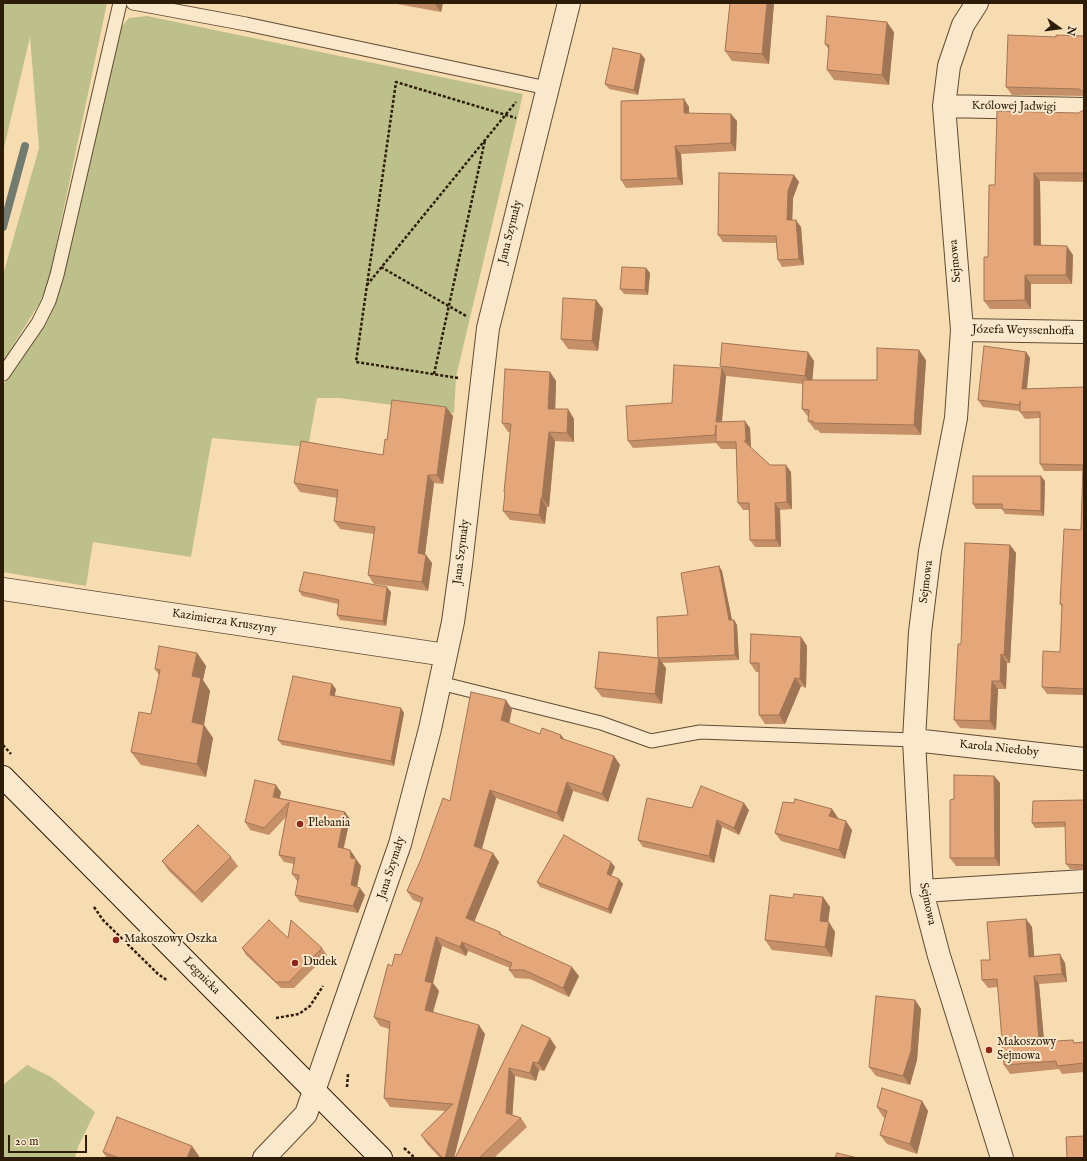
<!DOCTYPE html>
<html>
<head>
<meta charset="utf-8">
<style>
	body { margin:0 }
	#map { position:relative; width:1087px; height:1161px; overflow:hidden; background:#f8dcb1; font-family:"IM FELL English",serif }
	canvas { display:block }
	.frame { position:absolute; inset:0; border:4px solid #2c1c08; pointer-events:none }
	.north { position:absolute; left:1039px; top:8px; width:40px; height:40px; -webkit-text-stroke:3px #fae8cc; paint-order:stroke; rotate:104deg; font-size:11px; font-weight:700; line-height:16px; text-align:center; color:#2c1c08 }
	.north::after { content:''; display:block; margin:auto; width:14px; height:18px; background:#2c1c08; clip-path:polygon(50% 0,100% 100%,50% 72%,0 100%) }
	.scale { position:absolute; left:8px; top:1135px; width:79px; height:18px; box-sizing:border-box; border:2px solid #2c1c08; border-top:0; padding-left:5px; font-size:12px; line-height:14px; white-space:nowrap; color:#2c1c08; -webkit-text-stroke:3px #fae8cc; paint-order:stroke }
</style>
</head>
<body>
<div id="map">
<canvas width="1087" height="1161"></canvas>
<div class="frame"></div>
<div class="north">N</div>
<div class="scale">20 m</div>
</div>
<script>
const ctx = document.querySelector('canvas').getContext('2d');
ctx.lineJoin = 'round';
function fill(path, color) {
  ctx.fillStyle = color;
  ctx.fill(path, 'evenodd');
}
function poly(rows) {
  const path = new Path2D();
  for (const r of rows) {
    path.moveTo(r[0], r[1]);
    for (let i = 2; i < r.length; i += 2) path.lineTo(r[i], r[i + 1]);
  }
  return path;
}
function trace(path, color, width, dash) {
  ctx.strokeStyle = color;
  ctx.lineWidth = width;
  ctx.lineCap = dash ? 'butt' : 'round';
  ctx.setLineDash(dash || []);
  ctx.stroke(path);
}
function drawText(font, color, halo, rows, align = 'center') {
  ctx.font = font + ' "IM FELL English",serif';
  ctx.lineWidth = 4;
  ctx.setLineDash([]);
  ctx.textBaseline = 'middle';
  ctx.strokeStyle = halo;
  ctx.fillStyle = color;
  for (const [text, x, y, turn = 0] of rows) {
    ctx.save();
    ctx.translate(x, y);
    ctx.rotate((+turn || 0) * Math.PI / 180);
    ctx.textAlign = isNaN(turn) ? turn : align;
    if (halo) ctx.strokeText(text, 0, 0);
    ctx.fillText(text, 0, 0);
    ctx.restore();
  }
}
fill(poly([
	[3,3,107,3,48,284,39,304,3,361,3,275,39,148,30,37,3,152],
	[147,16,523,94,456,377,454,413,339,398,317,398,308,447,212,438,191,557,93,542,86,586,3,572,3,385,54,303,120,29,129,18],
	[27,1065,51,1077,95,1112,78,1147,75,1158,3,1158,3,1085]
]), '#bec08b');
trace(poly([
	[3,227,25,146]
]), '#717b6f', 8);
const service = poly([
	[133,3,246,24,547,88],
	[3,374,38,323,49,301,57,275,120,3],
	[440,683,601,723,651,741,700,732,914,740]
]);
const minor = poly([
	[977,3,963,25,949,66,944,106,962,330,956,418,930,551,920,632,914,740,922,891,939,956,1002,1158],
	[944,106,1084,109],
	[962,330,1084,332],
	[3,589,446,655],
	[914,740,1084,759],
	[922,891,1084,881],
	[264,1158,306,1114,400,844,430,729,453,622,461,564,488,328,569,3]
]);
const secondary = poly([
	[3,777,381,1158]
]);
trace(service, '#5f4c32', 15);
trace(minor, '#5f4c32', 24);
trace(secondary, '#2c1c08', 24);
trace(poly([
	[381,267,466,316],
	[367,285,516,102],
	[434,374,485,140],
	[458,378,356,362,396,82,516,118],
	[3,745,11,754],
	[94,907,103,920,158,974,168,981],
	[276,1018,299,1014,310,1006,323,986],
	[347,1087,348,1074],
	[404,1148,415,1158]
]), '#2c1c08', 2.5, [3, 2]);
trace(service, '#fae8cc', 13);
trace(minor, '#fae8cc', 22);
trace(secondary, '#fae8cc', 22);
fill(poly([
	[396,3,443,3,441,12,397,4],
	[730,3,774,3,769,64,732,61,725,51],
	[894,32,889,85,834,80,827,70,829,50,825,44],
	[1084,36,1084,96,1012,95,1006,87,1056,37],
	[641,54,645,59,638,95,609,89,605,84],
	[684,99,689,107,689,113,737,121,736,151,681,154,683,185,626,188,621,180],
	[1084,110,1084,182,1040,181,1041,245,1073,255,1072,284,1031,284,1031,309,990,309,984,301,995,185,1078,113],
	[794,175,799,182,793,198,792,220,801,227,804,265,782,267,778,260,776,243,723,242,718,235],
	[646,268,650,273,648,295,624,294,620,289],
	[596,300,603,309,598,351,568,349,561,339],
	[1026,352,1030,358,1027,389,1084,387,1084,695,1047,694,1042,687,1060,652,1062,607,1060,604,1081,530,1083,471,1044,471,1040,464,1040,418,1025,419,1020,412,1020,411,983,407,978,400],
	[926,360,921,435,820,433,818,430,815,430,808,421,809,418,802,409,803,384,726,376,722,422,750,428,751,448,770,465,791,472,792,509,780,510,781,547,755,547,750,540,749,510,743,510,738,503,736,449,721,449,716,443,633,448,628,441,672,403,722,368,720,366,814,361,812,380,877,380],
	[550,372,556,381,555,409,568,409,574,419,574,442,555,441,549,507,547,507,545,524,510,520,503,511,505,495,504,492,510,432,508,432,502,423],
	[446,407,453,416,443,484,434,483,425,554,426,555,432,563,428,591,374,584,368,575,374,534,340,529,334,521,337,498,300,492,294,483,383,455,387,440],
	[1045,481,1044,516,1005,514,1002,509,976,509,973,504],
	[1010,545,1016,553,1010,663,1007,663,1006,689,998,689,996,730,960,728,954,720,961,644],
	[719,566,722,571,732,620,734,620,737,625,739,660,662,663,666,668,662,704,602,697,595,688,659,658,688,615],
	[299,591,391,592,386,626,340,620,337,615,338,604,302,596],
	[801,637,807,646,806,688,801,686,785,724,765,724,759,715,759,672,756,672,750,663],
	[197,653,206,666,203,680,210,691,204,725,213,738,206,777,141,765,131,752,151,714,159,675,155,669],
	[336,689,334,696,404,713,394,766,282,745,278,740],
	[512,709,509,723,540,734,565,740,614,756,620,765,608,802,573,791,563,822,496,798,482,849,499,862,474,922,500,932,502,935,579,976,569,997,530,979,515,978,509,970,510,968,468,951,466,956,442,946,433,983,439,991,433,1012,485,1034,454,1158,440,1158,427,1144,421,1135,445,1111,390,1107,384,1098,389,1029,380,1026,374,1017,392,966,401,955,421,903,413,900,407,891,450,801],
	[994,776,1000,783,1000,866,956,866,950,858,954,799],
	[281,792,280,798,345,812,350,819,344,848,350,850,355,857,355,859,361,866,357,887,365,895,358,913,300,902,295,895,298,881,297,881,292,874,294,864,284,862,279,855,286,817,269,835,250,830,245,822],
	[1084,800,1084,870,1070,869,1066,864,1066,827,1035,828,1032,823],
	[692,808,749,810,739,835,722,827,714,863,643,847,638,840],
	[832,809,838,818,837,819,852,830,845,859,781,841,775,833],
	[231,857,238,866,202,903,169,871,162,861],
	[615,867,611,876,619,879,623,884,611,914,540,887,537,882],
	[823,897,830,907,828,922,835,932,832,957,772,950,765,940,793,898],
	[1026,919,1032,927,1034,956,1065,963,1067,982,1039,984,1044,1042,1076,1043,1084,1042,1084,1072,1062,1074,1059,1069,1010,1074,1004,1065,998,987,988,988,982,980,990,960],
	[288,938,322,948,327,955,294,988,281,988,246,955,242,948],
	[915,1000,921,1009,917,1060,910,1085,876,1076,869,1067],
	[522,1025,556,1047,544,1071,539,1070,536,1081,515,1076,512,1115,521,1118,527,1127,494,1158,455,1158],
	[922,1101,928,1111,917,1154,887,1144,880,1135,885,1118,883,1117,877,1107],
	[103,1152,199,1156,198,1158,107,1158]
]), '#c59068');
fill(poly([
	[434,3,443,3,441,12],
	[767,3,774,3,769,64,762,54],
	[887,22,894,32,889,85,882,75],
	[641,54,645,59,638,95,634,90],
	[684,99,689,107,689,121,684,113],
	[731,114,737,121,736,151,731,143],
	[675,146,681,154,683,185,678,178],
	[1034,173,1040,181,1041,253,1034,245],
	[794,175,799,182,793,198,792,227,787,220,788,191],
	[796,220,801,227,804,265,799,259],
	[1067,246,1073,255,1072,284,1066,275],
	[646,268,650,273,648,295,645,290],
	[1025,275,1031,284,1031,309,1025,300],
	[596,300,603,309,598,351,592,341],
	[919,350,926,360,921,435,914,425],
	[808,352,814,361,812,385,805,376],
	[1026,352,1030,358,1026,395,1022,389],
	[722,368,726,376,721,429,716,422],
	[550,372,556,381,555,418,548,409],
	[446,407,453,416,443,484,437,475],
	[568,409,574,419,574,442,567,433],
	[745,421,750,428,751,448,746,441],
	[549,432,555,441,549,507,542,498],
	[786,465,791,472,792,509,787,502],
	[428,475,434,483,424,562,418,553],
	[1041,476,1045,481,1044,516,1041,511],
	[541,498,547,507,545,524,539,515],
	[775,503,780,510,781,547,776,540],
	[1010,545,1016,553,1010,663,1004,655],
	[426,555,432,563,428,591,422,582],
	[719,566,722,571,733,625,729,620],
	[387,587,391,592,386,626,383,621],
	[734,620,737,625,739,660,735,655],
	[801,637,807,646,806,688,800,679],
	[197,653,206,666,203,680,210,691,202,735,192,722,192,676],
	[1001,654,1007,663,1006,689,1000,681],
	[659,658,666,668,662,704,655,694],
	[795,678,801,686,785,724,779,715],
	[992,681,998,689,996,730,990,721],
	[332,684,336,689,334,700,330,695],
	[506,700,512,709,508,729,501,720],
	[401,708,404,713,394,766,391,761],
	[204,725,213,738,206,777,197,764],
	[561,735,568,744,560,738],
	[614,756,620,765,608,802,602,794],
	[994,776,1000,783,1000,866,995,858],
	[567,782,573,791,563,822,557,813],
	[276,785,281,792,278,804,273,797],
	[490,790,496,798,480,855,474,846],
	[744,803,749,810,739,835,734,828],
	[832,809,838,818,835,825,829,816],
	[345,812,350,819,342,854,338,847],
	[717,820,722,827,714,863,709,856],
	[846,821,852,830,845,859,839,850],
	[350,850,355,857,355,862,356,859,361,866,356,892,351,885],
	[493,853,499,862,472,927,466,918],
	[611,862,615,867,610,879,607,874],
	[619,879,623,884,611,914,608,909],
	[360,888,365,895,358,913,353,906],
	[823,897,830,907,827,931,820,921],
	[1026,919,1032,927,1035,965,1029,957],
	[829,922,835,932,832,957,825,947],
	[436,937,442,946,433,983,439,991,431,1019,425,1010,425,981],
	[462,942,468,951,466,956,460,947],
	[1060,954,1065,963,1067,982,1062,974],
	[572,967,579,976,569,997,563,988],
	[1034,976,1039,984,1045,1050,1039,1042],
	[915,1000,921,1009,917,1060,910,1085,903,1076],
	[479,1025,485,1034,454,1158,445,1158],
	[550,1038,556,1047,544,1071,538,1063],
	[533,1062,539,1070,536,1081,530,1073],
	[509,1068,515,1076,512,1122,506,1113],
	[922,1101,928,1111,917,1154,910,1144],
	[192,1146,199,1156,198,1158,187,1158]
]), '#a07555');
const building = poly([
	[730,3,767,3,762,54,725,51,730,3],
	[827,16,887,22,882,75,827,70,829,45,825,44,827,16],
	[1008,35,1056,37,1056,35,1084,36,1084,92,1079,89,1006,87,1008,35],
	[613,48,641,54,634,90,605,84,613,48],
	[684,99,684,113,731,114,731,143,675,146,678,178,621,180,621,101,684,99],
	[1084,110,1084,173,1034,173,1034,245,1067,246,1066,275,1025,275,1025,300,984,301,984,257,988,257,989,185,995,185,997,111,1078,113,1084,110],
	[719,173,794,175,788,191,787,220,796,220,799,259,778,260,776,236,718,235,719,173],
	[622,267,646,268,645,290,620,289,622,267],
	[563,298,596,300,592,341,561,339,563,298],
	[722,343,808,352,805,376,720,366,722,343],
	[984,346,1026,352,1022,389,1084,387,1084,689,1042,687,1043,651,1060,652,1062,604,1060,604,1064,529,1081,530,1083,465,1040,464,1040,412,1020,412,1020,401,1020,405,978,400,984,346],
	[877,348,919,350,914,425,813,423,813,421,808,421,809,410,802,409,803,380,877,380,877,348],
	[674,365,722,368,716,422,745,421,746,441,744,441,770,465,786,465,787,502,775,503,776,540,750,540,749,503,738,503,736,442,716,442,716,425,715,435,628,441,626,406,672,403,674,365],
	[505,369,550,372,548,409,568,409,567,433,549,432,542,498,541,498,539,515,503,511,505,493,504,492,511,424,502,423,505,369],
	[392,400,446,407,437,475,428,475,418,553,426,555,422,582,368,575,375,527,334,521,338,490,294,483,301,441,383,455,385,439,387,440,392,400],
	[973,476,1041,476,1041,511,1002,509,1002,504,973,504,973,476],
	[965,543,1010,545,1004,655,1001,654,1000,681,992,681,990,721,954,720,958,644,961,644,965,543],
	[719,566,729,620,734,620,735,655,658,658,657,617,688,615,681,573,719,566],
	[304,572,387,587,383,621,337,615,339,600,299,591,304,572],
	[751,634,801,637,800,679,795,678,779,715,759,715,759,663,750,663,751,634],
	[159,646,197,653,192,676,201,678,192,722,204,725,197,764,131,752,139,712,151,714,160,670,155,669,159,646],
	[599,652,659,658,655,694,595,688,599,652],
	[293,676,332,684,330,695,401,708,391,761,278,740,293,676],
	[471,692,506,700,501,720,540,734,542,728,561,735,560,738,614,756,602,794,567,782,557,813,490,790,474,846,493,853,466,918,500,932,499,934,572,967,563,988,524,970,509,970,512,963,462,942,460,947,436,937,425,981,432,983,425,1010,479,1025,445,1158,443,1158,421,1135,453,1104,384,1098,390,1022,374,1017,388,964,392,966,395,954,401,955,423,898,407,891,421,859,443,798,450,801,471,692],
	[954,775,994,776,995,858,950,858,950,800,954,799,954,775],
	[255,780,276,785,273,797,345,812,338,847,350,850,351,858,356,859,351,885,360,888,353,906,295,895,299,875,292,874,295,858,279,855,289,802,264,828,245,822,255,780],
	[701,786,744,803,734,828,717,820,709,856,638,840,647,798,692,808,701,786],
	[795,799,832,809,829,816,846,821,839,850,775,833,783,802,794,803,795,799],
	[1084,800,1084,865,1066,864,1065,822,1032,823,1033,801,1084,800],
	[198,825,231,857,195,893,162,861,198,825],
	[564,835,611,862,607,874,619,879,608,909,537,882,564,835],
	[794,894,823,897,820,921,829,922,825,947,765,940,770,895,793,898,794,894],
	[1026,919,1029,957,1060,954,1062,974,1034,976,1039,1042,1073,1040,1074,1043,1084,1042,1084,1063,1057,1066,1056,1061,1004,1065,997,979,982,980,981,960,990,960,987,922,1026,919],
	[269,920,288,938,291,920,322,948,289,982,276,982,242,948,269,920],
	[876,996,915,1000,911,1051,903,1076,869,1067,876,996],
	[522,1025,550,1038,538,1063,533,1062,530,1073,509,1068,506,1113,521,1118,479,1158,455,1158,522,1025],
	[882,1088,922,1101,910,1144,880,1135,887,1111,877,1107,882,1088],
	[117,1117,192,1146,187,1158,119,1158,103,1152,117,1117],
	[1084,1136,1084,1158,1067,1158,1066,1137,1084,1136],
	[837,1153,858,1158,835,1158,837,1153]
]);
fill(building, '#e5a779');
trace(building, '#a07555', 1);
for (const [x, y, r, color] of [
	[300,824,4,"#8f2418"],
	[116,940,4,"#8f2418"],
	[295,963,4,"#8f2418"],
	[989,1050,4,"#8f2418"]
]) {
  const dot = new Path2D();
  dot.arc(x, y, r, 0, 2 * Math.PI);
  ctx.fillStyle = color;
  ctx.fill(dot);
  trace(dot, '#fae8cc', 1.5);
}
drawText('12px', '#2c1c08', '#fae8cc', [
	["Królowej Jadwigi",1014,107,1],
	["Jana Szymały",511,232,-76],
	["Sejmowa",956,261,-95],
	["Józefa Weyssenhoffa",1023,331,1],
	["Jana Szymały",462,552,-83],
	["Sejmowa",927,582,-83],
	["Kazimierza Kruszyny",224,622,9],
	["Karola Niedoby",999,749,6],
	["Jana Szymały",392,868,-72],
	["Sejmowa",927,904,78],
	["Legnicka",201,976,46]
]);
drawText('12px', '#2c1c08', '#fae8cc', [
	["Plebania",308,824],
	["Makoszowy Oszka",124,940],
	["Dudek",303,963],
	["Makoszowy",997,1043],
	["Sejmowa",997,1057]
], 'left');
</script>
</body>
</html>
